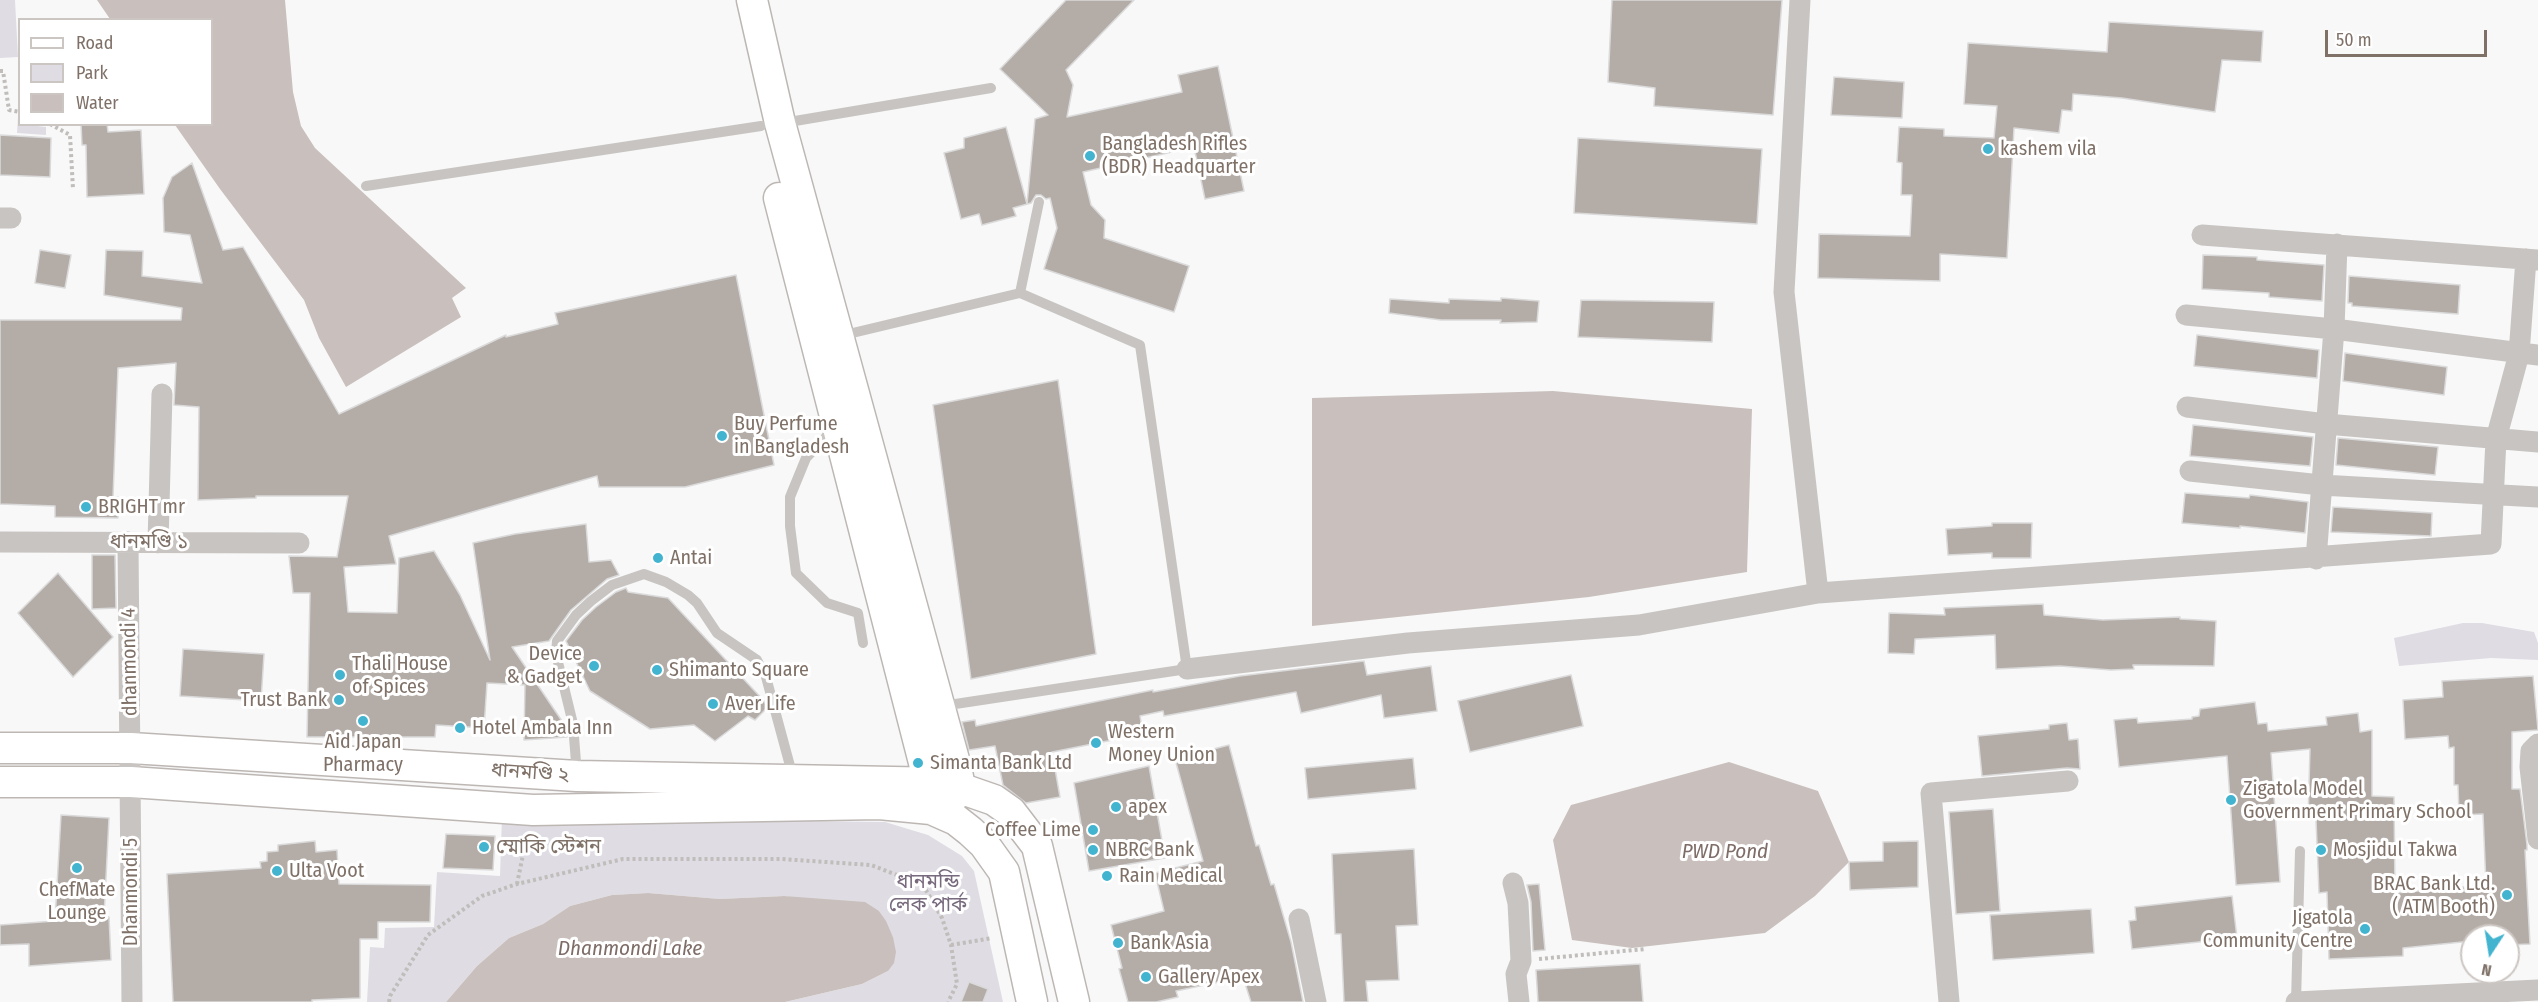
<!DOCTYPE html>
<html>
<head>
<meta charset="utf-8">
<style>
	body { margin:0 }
	#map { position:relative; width:2538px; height:1002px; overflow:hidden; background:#f8f8f9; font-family:"Fira Sans Condensed",sans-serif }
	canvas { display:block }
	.legend { position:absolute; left:18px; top:18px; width:195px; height:108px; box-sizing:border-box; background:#fff; border:2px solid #ccc6c2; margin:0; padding:8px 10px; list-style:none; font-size:18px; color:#7f7167 }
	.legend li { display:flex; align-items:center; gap:12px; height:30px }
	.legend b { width:30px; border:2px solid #ccc6c2 }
	.north { position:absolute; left:2460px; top:924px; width:60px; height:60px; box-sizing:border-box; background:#fff; border:2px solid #ccc6c2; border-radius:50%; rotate:192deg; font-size:16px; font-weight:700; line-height:24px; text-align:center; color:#7f7167 }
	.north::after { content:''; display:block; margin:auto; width:21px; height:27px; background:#42b4cf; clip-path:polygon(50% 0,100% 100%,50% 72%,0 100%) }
	.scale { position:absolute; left:2325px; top:30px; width:162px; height:27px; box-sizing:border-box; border:3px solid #7f7167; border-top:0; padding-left:8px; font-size:18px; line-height:21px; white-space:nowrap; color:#7f7167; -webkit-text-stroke:4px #fff; paint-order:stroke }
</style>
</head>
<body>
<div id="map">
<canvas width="2538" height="1002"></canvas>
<ul class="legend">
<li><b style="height:8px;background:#fff"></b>Road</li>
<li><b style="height:16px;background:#dfdce3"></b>Park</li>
<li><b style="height:16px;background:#c9c0bd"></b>Water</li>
</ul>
<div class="north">N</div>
<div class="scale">50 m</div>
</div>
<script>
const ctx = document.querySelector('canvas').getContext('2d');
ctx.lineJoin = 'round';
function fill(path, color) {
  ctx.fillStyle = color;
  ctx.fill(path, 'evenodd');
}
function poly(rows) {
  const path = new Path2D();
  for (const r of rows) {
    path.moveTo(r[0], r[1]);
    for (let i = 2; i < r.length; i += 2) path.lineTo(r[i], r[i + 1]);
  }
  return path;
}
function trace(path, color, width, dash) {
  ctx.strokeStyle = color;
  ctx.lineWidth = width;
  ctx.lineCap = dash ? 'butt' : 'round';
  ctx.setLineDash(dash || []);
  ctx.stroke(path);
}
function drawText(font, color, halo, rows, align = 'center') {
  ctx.font = font + ' "Fira Sans Condensed","Noto Sans Bengali",sans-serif';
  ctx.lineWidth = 6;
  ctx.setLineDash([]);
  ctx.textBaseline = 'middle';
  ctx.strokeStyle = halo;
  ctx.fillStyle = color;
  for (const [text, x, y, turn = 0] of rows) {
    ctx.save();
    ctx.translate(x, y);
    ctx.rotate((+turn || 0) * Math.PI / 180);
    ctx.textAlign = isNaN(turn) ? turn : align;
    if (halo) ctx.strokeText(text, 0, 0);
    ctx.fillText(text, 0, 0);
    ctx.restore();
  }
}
fill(poly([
	[0,0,15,0,18,57,0,58],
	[18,117,19,117,20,124,46,127,46,135,17,133],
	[2463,623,2482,623,2534,632,2538,643,2538,660,2491,658,2399,666,2394,638],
	[502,817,885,822,928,835,962,856,974,871,1003,1002,785,1002,862,984,888,971,893,937,879,911,784,896,720,899,648,893,612,895,570,906,543,924,509,938,477,966,446,1002,367,1002,370,947,384,948,385,928,434,927,437,872,500,876]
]), '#dfdce3');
fill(poly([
	[97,0,285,0,293,92,301,126,315,148,466,288,452,298,461,317,346,387,319,338,304,300,220,189,175,125,212,124,212,20,110,19],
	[1553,391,1752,409,1747,572,1589,597,1312,626,1312,398],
	[1729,762,1818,791,1849,862,1815,896,1765,933,1632,948,1572,940,1553,840,1571,805],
	[648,893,720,899,784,896,865,902,879,911,886,921,893,937,896,952,894,963,888,971,862,984,785,1002,446,1002,477,966,509,938,543,924,570,906,612,895]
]), '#c9c0bd');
const building = poly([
	[1066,0,1134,0,1066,70,1073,85,1067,117,1182,92,1178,75,1218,66,1244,191,1205,199,1194,147,1083,172,1091,205,1105,220,1104,238,1189,266,1174,312,1044,269,1057,228,1050,198,1046,199,1041,195,1036,195,1031,203,1013,208,1016,216,982,225,979,214,961,219,944,153,964,148,964,138,1006,127,1027,204,1035,119,1048,115,1000,69,1066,0],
	[1612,0,1782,0,1773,115,1654,106,1655,88,1608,82,1612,0],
	[2109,22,2263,31,2261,62,2222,60,2215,112,2122,98,2073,94,2072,111,2062,110,2059,133,2014,128,2007,258,1940,254,1940,281,1818,278,1819,234,1910,236,1912,195,1901,195,1902,163,1897,162,1899,127,1944,129,1944,136,1994,138,1997,106,1964,104,1968,43,2107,52,2109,22],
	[1834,77,1904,82,1902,118,1831,115,1834,77],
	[81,124,107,124,108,132,141,130,144,194,87,197,86,145,82,145,81,124],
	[0,135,51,138,50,177,0,175,0,135],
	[1578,138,1762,149,1757,224,1574,213,1578,138],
	[192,163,223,250,243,247,339,414,506,335,506,337,558,324,555,313,736,275,774,465,685,487,599,487,597,476,389,536,396,564,344,567,348,612,397,613,399,558,434,551,460,595,490,660,473,543,515,534,586,524,589,562,611,560,619,575,607,579,571,610,549,641,512,647,566,727,567,737,524,740,525,685,487,683,484,728,436,725,435,737,307,737,310,593,293,593,289,556,337,557,348,496,256,496,256,498,198,500,199,407,174,405,176,363,118,368,113,497,118,497,118,518,55,517,55,506,0,504,0,320,181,320,182,308,104,295,106,250,143,251,142,276,202,283,190,235,164,232,163,198,172,177,192,163],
	[40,250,71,255,65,288,35,283,40,250],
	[2203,255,2257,257,2257,260,2324,265,2322,301,2269,297,2269,293,2202,289,2203,255],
	[2349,276,2460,285,2458,314,2352,306,2352,303,2348,303,2349,276],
	[1501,298,1539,301,1537,322,1500,323,1501,320,1441,320,1389,313,1390,299,1449,303,1449,299,1501,301,1501,298],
	[1581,300,1714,302,1712,342,1578,337,1581,300],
	[2197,335,2319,350,2317,378,2194,366,2197,335],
	[2345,353,2447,367,2444,395,2343,381,2345,353],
	[1058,380,1096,654,971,679,933,405,1058,380],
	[2193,425,2313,437,2310,466,2190,456,2193,425],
	[2338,438,2438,447,2435,475,2336,465,2338,438],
	[2185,493,2249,498,2250,495,2308,502,2305,533,2240,526,2240,528,2182,523,2185,493],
	[2333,507,2432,513,2431,536,2331,532,2333,507],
	[1992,523,2032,523,2031,558,1992,558,1992,553,1948,555,1946,529,1992,526,1992,523],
	[92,555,115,555,116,608,92,609,92,555],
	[58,573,113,637,73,677,18,613,58,573],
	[626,588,628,592,668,598,765,702,767,708,755,720,748,716,715,741,694,725,650,729,590,691,566,641,582,620,596,607,616,592,626,588],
	[2043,604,2044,615,2103,620,2180,617,2180,619,2216,621,2214,666,2133,665,2134,669,2111,670,2060,666,1996,669,1995,635,1915,639,1914,654,1888,653,1889,613,1945,615,1944,608,2043,604],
	[183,649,264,654,261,701,180,696,183,649],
	[1364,661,1367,675,1431,666,1437,711,1384,718,1381,695,1301,713,1296,692,1164,716,1163,711,1140,716,1143,734,1052,752,1060,797,1026,803,1003,785,995,746,969,750,962,722,975,720,976,726,1153,690,1153,692,1240,676,1364,661],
	[1571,675,1583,726,1470,752,1458,701,1571,675],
	[2533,676,2538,730,2512,732,2512,789,2520,789,2527,845,2527,850,2525,850,2530,944,2508,945,2508,936,2472,936,2472,941,2403,948,2403,956,2329,959,2327,892,2319,893,2316,820,2308,820,2310,749,2271,753,2280,882,2236,885,2227,756,2119,767,2114,720,2137,718,2138,723,2192,719,2192,717,2199,716,2200,709,2255,702,2258,724,2267,723,2268,731,2327,725,2326,717,2358,713,2360,732,2372,730,2372,796,2394,797,2395,893,2486,885,2483,814,2459,815,2458,785,2454,785,2454,747,2449,748,2448,736,2405,739,2403,700,2443,697,2442,681,2533,676],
	[2067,723,2069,740,2078,739,2080,769,2067,768,1982,776,1978,736,2049,729,2049,725,2067,723],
	[1229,745,1256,846,1259,845,1271,885,1274,884,1291,942,1303,1002,1251,1002,1243,977,1176,991,1178,997,1156,1002,1128,1002,1119,969,1122,968,1111,925,1164,911,1155,873,1203,861,1175,759,1229,745],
	[1413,758,1416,789,1308,799,1305,768,1413,758],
	[1149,766,1165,858,1089,871,1074,783,1149,766],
	[1993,809,2000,911,1956,914,1949,812,1993,809],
	[61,815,109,818,104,917,109,917,111,960,29,966,29,944,0,945,0,925,55,921,61,815],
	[446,834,495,836,493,870,443,868,446,834],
	[315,841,316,852,337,850,339,884,431,885,430,922,378,922,378,939,360,939,360,998,312,1000,312,1002,173,1002,167,874,261,868,260,862,267,861,267,852,278,851,278,845,315,841],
	[1918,841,1918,887,1850,890,1849,862,1883,861,1883,842,1918,841],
	[1414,849,1418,925,1396,926,1399,980,1366,981,1368,1002,1344,1002,1341,934,1335,934,1332,854,1414,849],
	[1539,884,1545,950,1533,951,1531,902,1527,885,1539,884],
	[2232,896,2237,938,2132,949,2129,921,2136,920,2135,907,2232,896],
	[2091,909,2094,953,1993,960,1990,915,2091,909],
	[1640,964,1643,1002,1538,1002,1536,970,1640,964],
	[969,982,988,989,983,1002,961,1002,969,982]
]);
fill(building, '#b4aca7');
trace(building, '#dadadb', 1.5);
const secondary = poly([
	[752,0,780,123,956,767,960,787,950,801],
	[779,198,929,782,936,799],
	[0,748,131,748,577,776,945,783,994,800,1011,812,1037,846,1074,1002],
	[0,782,131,782,533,810,879,804,931,809,956,820,970,831,984,844,1004,872,1032,1002]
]);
trace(secondary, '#bdb7b4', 33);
trace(poly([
	[0,71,3,71,9,110,20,112],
	[50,124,70,135,73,189],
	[517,884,527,835],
	[951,945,992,938],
	[1539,959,1645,949],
	[389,1002,390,996,428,935,482,896,517,884,623,859,781,859,871,865,923,885,942,918,951,945,957,984,948,1002]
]), '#c0bdbb', 4, [3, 3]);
trace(poly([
	[783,123,991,88],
	[366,186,761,126],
	[1020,293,1039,202],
	[840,336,1020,293,1140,345,1187,669,942,706],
	[836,433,826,437,806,458,790,497,790,526,796,573,827,603,858,613,863,643],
	[577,775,573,724,556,654,557,641,576,615,591,601,612,585,644,574,666,582,688,595,697,603,717,633,757,660,766,677,793,777],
	[2296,1002,2300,851]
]), '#c8c4c1', 10);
trace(poly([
	[1800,0,1784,292,1818,593],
	[0,218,11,218],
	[2202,235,2538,260],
	[2186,315,2334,329,2538,355],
	[2187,407,2326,424,2538,442],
	[2190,471,2321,485,2538,497],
	[0,542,299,543],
	[128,542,132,1002],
	[158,543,162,394],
	[2316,559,2334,329,2337,244],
	[1187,669,1408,643,1639,625,1818,593,2491,544,2496,439,2519,354,2526,259],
	[2538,744,2531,751,2530,767,2538,839],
	[1513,883,1518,903,1521,961,1516,974,1519,1002],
	[1299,919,1316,1002],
	[1949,1002,1931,793,2068,781],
	[2296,1002,2538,990]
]), '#c8c4c1', 21);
trace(secondary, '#fff', 30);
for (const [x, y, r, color] of [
	[1988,149,6,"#42b4cf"],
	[1090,156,6,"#42b4cf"],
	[722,436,6,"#42b4cf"],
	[86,507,6,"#42b4cf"],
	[658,558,6,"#42b4cf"],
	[594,666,6,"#42b4cf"],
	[657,670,6,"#42b4cf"],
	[340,675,6,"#42b4cf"],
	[339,700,6,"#42b4cf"],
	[713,704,6,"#42b4cf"],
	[363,721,6,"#42b4cf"],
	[460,728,6,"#42b4cf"],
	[1096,743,6,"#42b4cf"],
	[918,763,6,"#42b4cf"],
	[2231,800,6,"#42b4cf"],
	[1116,807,6,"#42b4cf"],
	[1093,830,6,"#42b4cf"],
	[484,847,6,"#42b4cf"],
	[1093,850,6,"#42b4cf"],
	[2321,850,6,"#42b4cf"],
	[77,868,6,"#42b4cf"],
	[277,871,6,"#42b4cf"],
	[1107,876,6,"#42b4cf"],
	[2507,895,6,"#42b4cf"],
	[2365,929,6,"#42b4cf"],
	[1118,943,6,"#42b4cf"],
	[1146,977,6,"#42b4cf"]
]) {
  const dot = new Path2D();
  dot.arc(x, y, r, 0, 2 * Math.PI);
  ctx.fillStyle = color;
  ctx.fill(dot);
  trace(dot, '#fff', 2);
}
drawText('20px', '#7f7167', '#fff', [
	["Bangladesh Rifles",1102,144],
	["(BDR) Headquarter",1102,167],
	["kashem vila",2000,149],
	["Buy Perfume",734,424],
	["in Bangladesh",734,447],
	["BRIGHT mr",98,507],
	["Antai",670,558],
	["Device",582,654,"right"],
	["& Gadget",582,677,"right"],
	["Thali House",352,664],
	["of Spices",352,687],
	["Shimanto Square",669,670],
	["Trust Bank",327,700,"right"],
	["Aver Life",725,704],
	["Hotel Ambala Inn",472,728],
	["Western",1108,732],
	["Money Union",1108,755],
	["Aid Japan",363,742,"center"],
	["Pharmacy",363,765,"center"],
	["Simanta Bank Ltd",930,763],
	["Zigatola Model",2243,789],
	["Government Primary School",2243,812],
	["apex",1128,807],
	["Coffee Lime",1081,830,"right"],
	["ম্মোকি স্টেশন",496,847],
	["NBRC Bank",1105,850],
	["Mosjidul Takwa",2333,850],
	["Ulta Voot",289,871],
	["Rain Medical",1119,876],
	["BRAC Bank Ltd.",2495,884,"right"],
	["( ATM Booth)",2495,907,"right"],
	["ChefMate",77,890,"center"],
	["Lounge",77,913,"center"],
	["Jigatola",2353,918,"right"],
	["Community Centre",2353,941,"right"],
	["Bank Asia",1130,943],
	["Gallery Apex",1158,977]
], 'left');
drawText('20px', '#7f7167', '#fff', [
	["ধানমণ্ডি ১",149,542],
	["dhanmondi 4",130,662,-91],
	["ধানমণ্ডি ২",530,773,4],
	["Dhanmondi 5",131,892,-90]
]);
drawText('20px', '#786a7d', '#fff', [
	["ধানমন্ডি",928,882],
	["লেক পার্ক",928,905]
]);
drawText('italic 21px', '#7f6d68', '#fff', [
	["PWD Pond",1725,852],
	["Dhanmondi Lake",630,949]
]);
</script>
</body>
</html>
